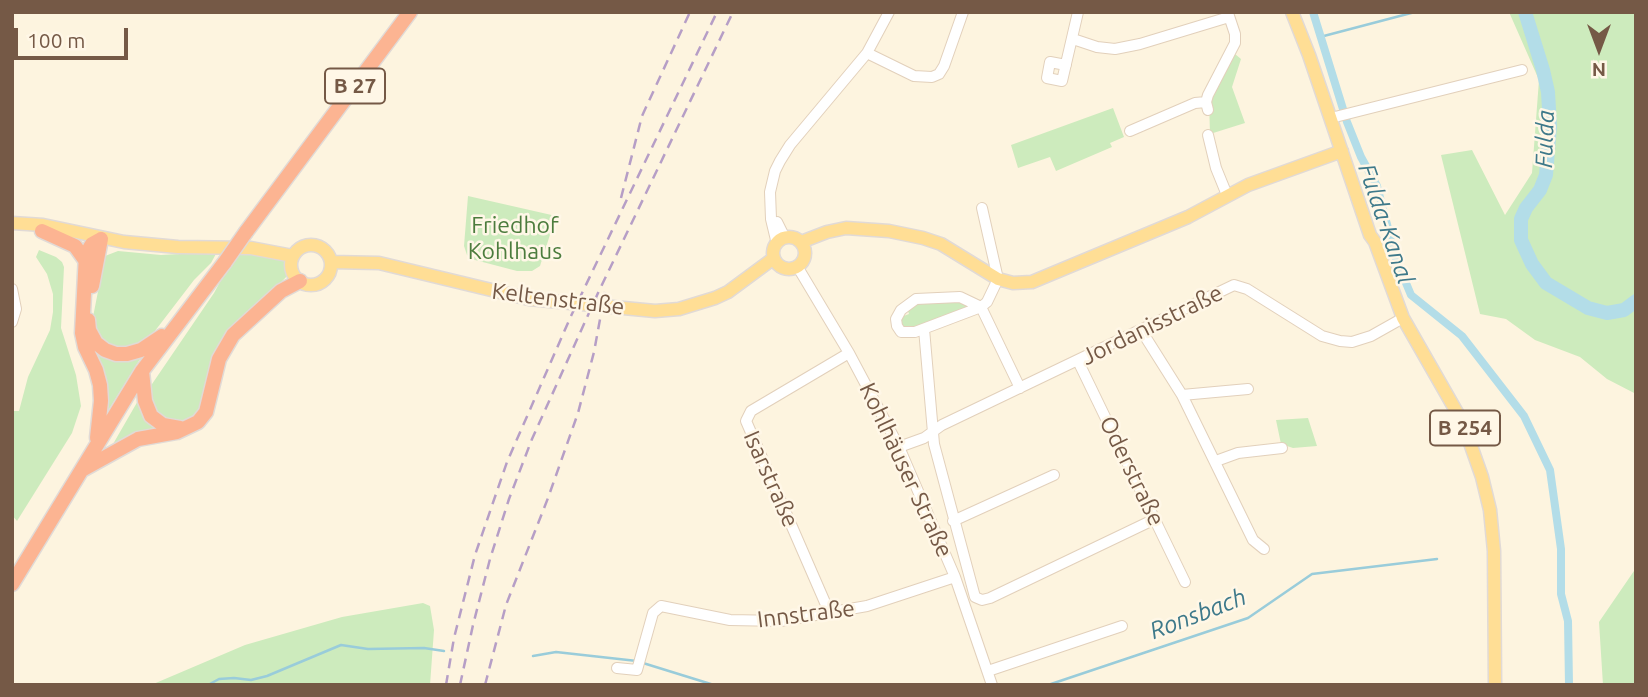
<!DOCTYPE html>
<html>
<head>
<meta charset="utf-8">
<style>
	body { margin:0 }
	#map { position:relative; width:1648px; height:697px; overflow:hidden; background:#fdf4df; font-family:Ubuntu,sans-serif }
	canvas { display:block }
	.frame { position:absolute; inset:0; border:14px solid #755946; pointer-events:none }
	.north { position:absolute; left:1564px; top:14px; width:70px; height:70px; -webkit-text-stroke:5px #fff7e7; paint-order:stroke; rotate:180deg; font-size:19px; font-weight:700; line-height:28px; text-align:center; color:#755946 }
	.north::after { content:''; display:block; margin:auto; width:24px; height:32px; background:#755946; clip-path:polygon(50% 0,100% 100%,50% 72%,0 100%) }
	.scale { position:absolute; left:14px; top:28px; width:114px; height:32px; box-sizing:border-box; border:4px solid #755946; border-top:0; padding-left:9px; font-size:21px; line-height:24px; white-space:nowrap; color:#755946; -webkit-text-stroke:5px #fff7e7; paint-order:stroke }
</style>
</head>
<body>
<div id="map">
<canvas width="1648" height="697"></canvas>
<div class="frame"></div>
<div class="north">N</div>
<div class="scale">100 m</div>
</div>
<script>
const ctx = document.querySelector('canvas').getContext('2d');
ctx.lineJoin = 'round';
function fill(path, color) {
  ctx.fillStyle = color;
  ctx.fill(path, 'evenodd');
}
function poly(rows) {
  const path = new Path2D();
  for (const r of rows) {
    if (r.length === 3) {
      path.moveTo(r[0] + r[2], r[1]);
      path.arc(r[0], r[1], r[2], 0, 2 * Math.PI);
      continue;
    }
    path.moveTo(r[0], r[1]);
    for (let i = 2; i < r.length; i += 2) path.lineTo(r[i], r[i + 1]);
  }
  return path;
}
function trace(path, color, width, dash) {
  ctx.strokeStyle = color;
  ctx.lineWidth = width;
  ctx.lineCap = dash ? 'butt' : 'round';
  ctx.setLineDash(dash || []);
  ctx.stroke(path);
}
function drawText(font, color, halo, rows, align = 'center') {
  ctx.font = font + ' Ubuntu,sans-serif';
  ctx.lineWidth = 5;
  ctx.setLineDash([]);
  ctx.textBaseline = 'middle';
  ctx.strokeStyle = halo;
  ctx.fillStyle = color;
  for (const [text, x, y, turn = 0] of rows) {
    ctx.save();
    ctx.translate(x, y);
    ctx.rotate((+turn || 0) * Math.PI / 180);
    ctx.textAlign = isNaN(turn) ? turn : align;
    if (halo) ctx.strokeText(text, 0, 0);
    ctx.fillText(text, 0, 0);
    ctx.restore();
  }
}
fill(poly([
	[1509,12,1636,12,1636,394,1607,379,1580,357,1535,340,1506,319,1480,314,1441,155,1472,150,1505,215,1532,173,1539,80],
	[1235,54,1241,59,1232,87,1245,123,1210,134,1209,100,1228,59],
	[1113,108,1124,137,1110,143,1112,147,1056,171,1050,157,1018,168,1011,145],
	[468,196,556,216,540,266,532,271,517,271,475,260,467,255,464,246],
	[39,250,56,257,62,262,64,267,61,328,76,375,81,406,72,433,17,521,12,515,12,411,19,411,28,377,50,330,53,312,53,294,47,274,36,257],
	[118,251,161,255,217,252,211,263,194,280,148,340,123,350,104,345,92,322,104,261,105,256],
	[247,252,284,260,289,267,288,275,269,295,234,325,195,417,187,422,170,424,150,408,150,387,214,293,232,260,238,254],
	[962,301,967,308,912,330,903,330,899,321,901,317,909,314,907,308,918,303],
	[92,346,145,351,103,419],
	[139,399,162,428,109,451],
	[1308,418,1317,446,1293,448,1281,444,1276,420],
	[1636,568,1636,685,1603,685,1599,622],
	[423,603,430,606,434,630,430,685,151,685,245,645,342,617]
]), '#cdebbd');
trace(poly([
	[1320,37,1415,12],
	[533,656,556,652,637,661],
	[643,663,714,685],
	[208,685,219,679,234,678,251,680,267,676,341,645,368,649,424,648,444,651],
	[1048,685,1248,618,1312,574,1437,559]
]), '#99ccda', 2.5);
trace(poly([
	[1313,12,1347,122,1361,157,1377,186,1396,259,1411,295,1462,336,1524,416,1550,470,1561,549,1561,594,1568,621,1569,685]
]), '#b3dde8', 8);
trace(poly([
	[1525,12,1543,70,1548,92,1550,126,1546,175,1540,190,1526,208,1521,219,1521,240,1532,264,1546,283,1588,308,1607,313,1624,310,1636,301]
]), '#b3dde8', 14);
const minor = poly([
	[1073,39,1097,47,1115,49,1140,44,1229,17],
	[867,53,914,76,932,77,939,74,944,66,963,12],
	[1066,65,1050,62,1047,78,1062,81,1078,12],
	[1208,110,1206,102,1208,95,1235,43,1235,34,1228,13],
	[1331,118,1522,70],
	[1130,131,1195,103,1206,102],
	[1208,135,1216,168,1227,195],
	[777,222,785,238],
	[777,244,771,219,770,192,775,171,780,161,790,145,867,53,889,12],
	[797,266,849,353,899,447,955,577,992,685],
	[12,289,16,309,12,322],
	[981,307,960,297,916,299,901,310,896,319,897,326,901,332,915,332,981,307,987,302,998,279,982,208],
	[981,307,1020,388],
	[924,329,934,444,975,597,982,600,990,598,1155,519],
	[1141,330,1182,395,1253,540,1264,549],
	[1078,361,1185,582],
	[1182,395,1248,389],
	[899,447,924,438,942,425,1234,285,1247,289,1322,336,1340,341,1352,342,1371,336,1403,318],
	[1216,461,1238,453,1282,448],
	[953,521,1054,475],
	[830,614,746,421,751,411,849,353],
	[617,668,637,670,653,613,661,606,730,620,781,621,867,606,955,577],
	[988,671,1122,626]
]);
const major = poly([
	[1292,12,1309,55,1370,235,1375,242,1403,318,1463,423,1482,477,1490,510,1494,551,1495,685],
	[12,223,43,225,124,242,178,247,251,248,293,256],
	[789,253,16],
	[801,242,827,232,846,228,889,231,923,238,941,244,998,279,1013,283,1032,282,1188,217,1248,185,1342,151],
	[311,265,20],
	[331,262,379,263,529,299,655,311,679,309,715,298,728,292,774,258]
]);
const highway = poly([
	[42,231,75,246,85,260],
	[246,232,410,12],
	[92,286,101,239],
	[88,320,89,330,96,343,105,350,116,354,127,354,141,350,162,336],
	[142,371,145,401,151,416,163,425,180,428],
	[97,438,101,401,100,385,96,370,85,347,82,333,86,254,92,244,101,239],
	[82,470,138,439,177,432,198,422,206,412,219,359,233,335,281,291,300,281],
	[12,584,142,371,225,262]
]);
trace(minor, '#e2d0bb', 12);
trace(major, '#e1dad6', 15);
trace(highway, '#e1dad6', 17);
trace(minor, '#fff', 10);
trace(major, '#ffde95', 12);
trace(highway, '#fcb492', 14);
trace(poly([
	[621,198,642,116,690,12],
	[446,685,454,638,475,555,507,462,571,316,717,12],
	[460,685,473,625,490,559,509,499,532,439,598,293,733,12],
	[485,685,506,605,548,498,578,413,594,352,605,292]
]), '#b69ec6', 2.5, [10, 7]);
const highwayBridge = poly([
	[225,262,246,232]
]);
trace(highwayBridge, '#e1dad6', 17, []);
trace(highwayBridge, '#fcb492', 14);
for (const [x, y, w] of [
	[355,86,60],
	[1465,428,70]
]) {
  const box = new Path2D();
  box.roundRect(x - w / 2, y - 17.5, w, 35, 5);
  ctx.fillStyle = '#fff7e7';
  ctx.fill(box);
  trace(box, '#755946', 2);
}
drawText('bold 21px', '#755946', null, [
	["B 27",355,86],
	["B 254",1465,428]
]);
drawText('23px', '#4c7c3d', '#fff7e7', [
	["Friedhof",515,225],
	["Kohlhaus",515,251]
]);
drawText('23px', '#755946', '#fff7e7', [
	["Keltenstraße",558,299,7],
	["Jordanisstraße",1152,325,-26],
	["Kohlhäuser Straße",906,470,65],
	["Oderstraße",1132,471,64],
	["Isarstraße",771,479,66],
	["Innstraße",806,614,-7]
]);
drawText('italic 24px', '#3e798a', '#fff7e7', [
	["Fulda",1545,139,-88],
	["Fulda-Kanal",1386,224,71],
	["Ronsbach",1198,614,-21]
]);
</script>
</body>
</html>
